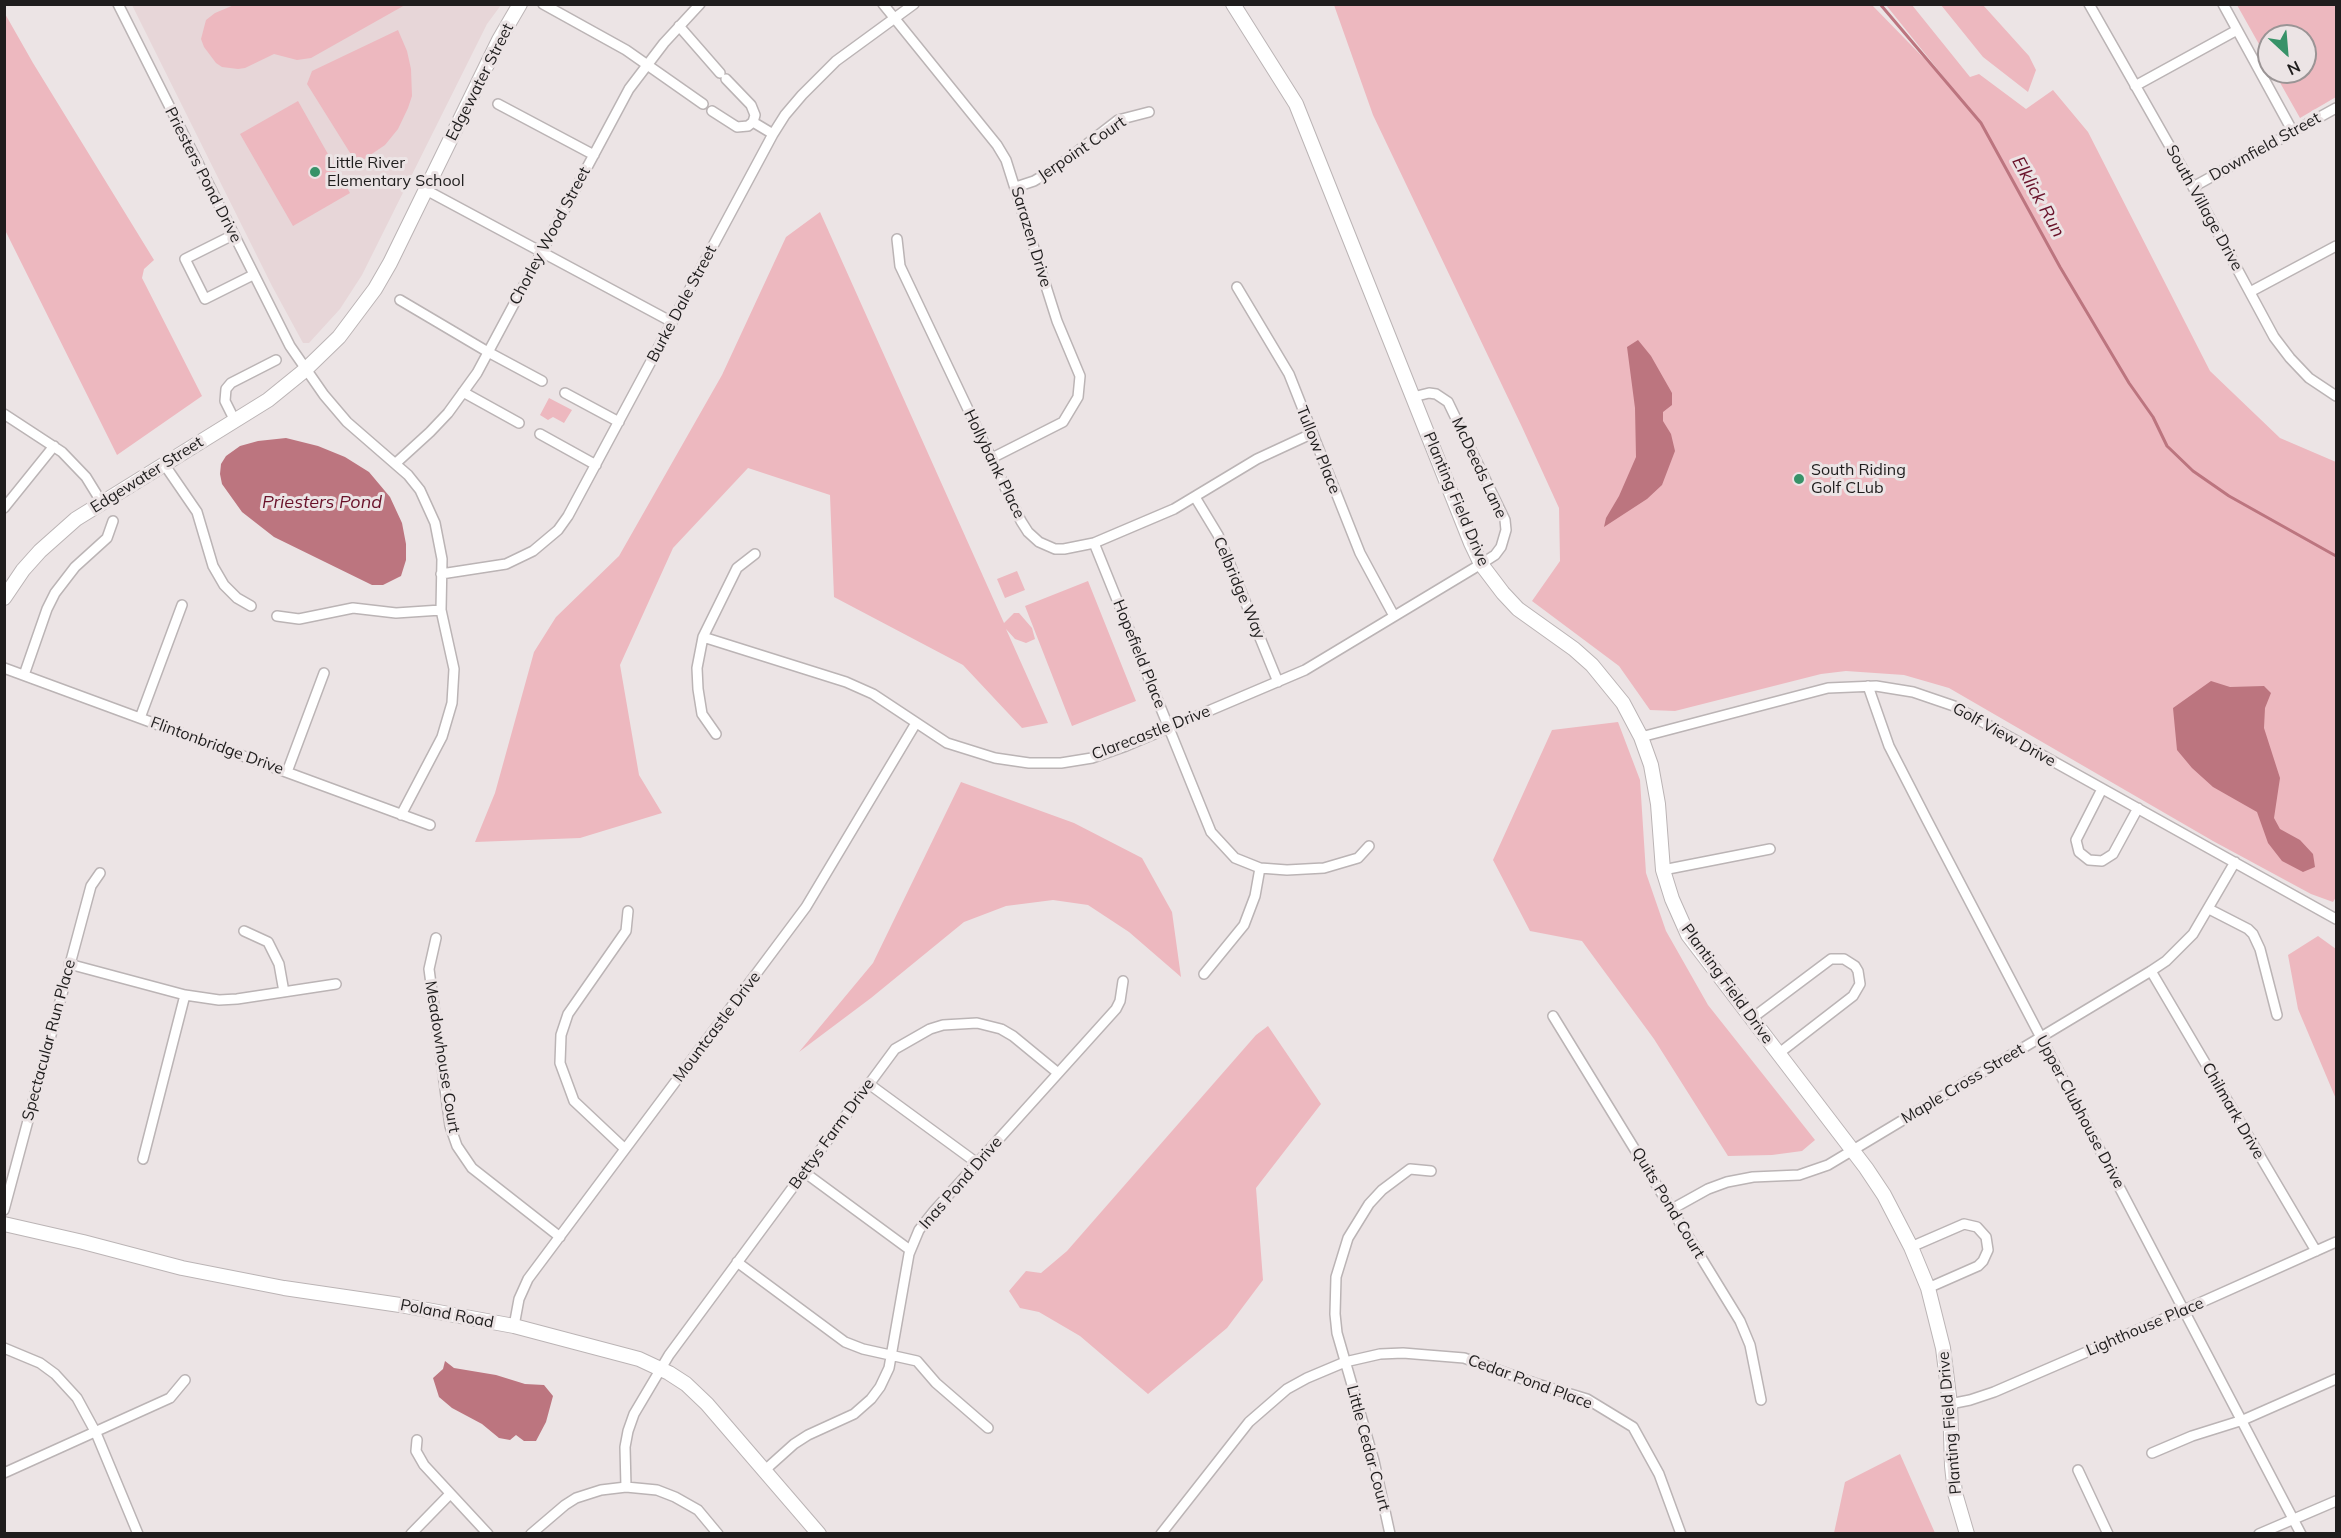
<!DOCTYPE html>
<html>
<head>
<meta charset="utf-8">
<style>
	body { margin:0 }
	#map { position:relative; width:2341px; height:1538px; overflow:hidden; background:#ece4e5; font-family:Mulish,sans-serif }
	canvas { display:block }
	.frame { position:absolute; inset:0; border:6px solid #1f1d1d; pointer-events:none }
	.north { position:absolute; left:2257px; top:24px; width:60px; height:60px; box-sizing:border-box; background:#ece4e5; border:2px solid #9a9495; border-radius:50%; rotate:154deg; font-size:16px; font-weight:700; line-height:24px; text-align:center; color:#1f1d1d }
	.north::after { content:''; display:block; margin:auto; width:21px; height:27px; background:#379268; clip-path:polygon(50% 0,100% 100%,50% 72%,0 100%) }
</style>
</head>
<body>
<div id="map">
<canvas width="2341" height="1538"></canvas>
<div class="frame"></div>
<div class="north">N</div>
</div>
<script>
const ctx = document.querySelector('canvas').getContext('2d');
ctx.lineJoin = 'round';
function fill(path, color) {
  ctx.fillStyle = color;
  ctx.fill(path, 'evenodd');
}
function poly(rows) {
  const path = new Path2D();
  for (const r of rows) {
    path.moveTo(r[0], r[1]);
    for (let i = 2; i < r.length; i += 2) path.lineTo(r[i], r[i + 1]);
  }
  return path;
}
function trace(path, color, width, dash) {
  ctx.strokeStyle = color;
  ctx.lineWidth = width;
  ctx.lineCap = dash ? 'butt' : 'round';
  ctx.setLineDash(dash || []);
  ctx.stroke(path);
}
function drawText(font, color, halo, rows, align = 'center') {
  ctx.font = font + ' Mulish,sans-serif';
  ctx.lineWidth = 6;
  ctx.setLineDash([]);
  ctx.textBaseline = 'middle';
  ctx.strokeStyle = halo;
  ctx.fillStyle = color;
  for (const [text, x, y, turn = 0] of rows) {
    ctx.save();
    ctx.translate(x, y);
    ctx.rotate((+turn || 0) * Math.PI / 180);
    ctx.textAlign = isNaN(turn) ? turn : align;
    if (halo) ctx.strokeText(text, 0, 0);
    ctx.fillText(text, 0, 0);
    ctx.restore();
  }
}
fill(poly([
	[132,5,501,5,487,24,362,275,340,309,309,343,303,343,272,286]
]), '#e7d6d8');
fill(poly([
	[234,5,234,4,405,5,311,58,297,60,274,54,245,68,238,69,222,67,216,63,204,47,201,39,206,20,215,13],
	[1334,5,1872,5,1951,86,1886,5,1912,5,1970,77,1979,74,2026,109,2053,90,2088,132,2210,371,2280,438,2336,462,2336,897,2333,902,2311,894,2213,841,1949,688,1904,675,1846,671,1821,674,1675,711,1650,710,1619,666,1532,601,1560,561,1559,508,1522,427,1373,115],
	[1941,5,1983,5,2029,56,2036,70,2028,92,1983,57],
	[2237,5,2336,5,2336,97,2300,118,2274,72,2305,72,2305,36,2269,36,2269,62],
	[4,12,33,63,154,260,144,269,142,278,202,396,117,455,5,230],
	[398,30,407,51,411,69,412,96,408,108,398,129,385,145,357,164,307,84,312,71],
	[298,101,350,193,293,226,240,134],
	[820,212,1004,623,1014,613,1019,613,1032,628,1035,639,1026,643,1015,639,1006,629,1048,723,1022,728,963,665,834,597,830,495,748,468,673,548,620,665,639,775,662,813,580,838,475,842,495,793,534,652,556,617,619,556,722,375,786,237],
	[549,398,572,410,564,423,553,417,548,420,540,415],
	[1017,571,1025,590,1005,598,997,579],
	[1088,581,1136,701,1072,726,1025,606],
	[1618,722,1640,780,1646,873,1666,931,1708,1005,1815,1140,1802,1151,1772,1155,1728,1156,1654,1039,1582,941,1530,931,1493,860,1552,730],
	[961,782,1074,823,1142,858,1172,912,1181,977,1129,932,1088,905,1053,900,1006,906,964,922,871,998,799,1052,873,963],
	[2318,936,2336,949,2336,1099,2298,1009,2288,955],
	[1268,1026,1321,1104,1256,1188,1263,1280,1227,1328,1148,1394,1080,1336,1039,1312,1020,1308,1009,1291,1026,1271,1041,1273,1067,1251,1256,1035],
	[1900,1454,1935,1533,1834,1533,1845,1482]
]), '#edb8bf');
fill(poly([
	[1638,340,1651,356,1672,393,1672,405,1663,412,1663,421,1671,434,1675,451,1662,485,1647,499,1604,527,1606,518,1619,496,1636,457,1635,408,1627,347],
	[286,438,318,446,345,457,369,472,390,497,402,523,406,544,406,560,401,576,383,585,372,585,274,537,242,512,222,484,220,474,221,464,226,456,240,446,258,441],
	[2211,681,2230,687,2264,686,2271,693,2265,708,2264,728,2280,778,2274,818,2280,829,2300,840,2313,854,2315,867,2303,872,2282,861,2268,843,2257,812,2213,787,2192,768,2177,750,2173,708],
	[445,1361,454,1368,496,1375,525,1384,544,1385,553,1396,546,1422,536,1441,524,1441,516,1435,510,1440,499,1438,482,1424,452,1408,439,1397,433,1378,443,1369]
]), '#bc757f');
trace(poly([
	[1880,4,1981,123,2060,267,2129,383,2153,417,2167,446,2193,471,2229,496,2336,556]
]), '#bc757f', 3);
const street = poly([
	[118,4,290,346,324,395,347,422,408,475,420,490,435,523,442,559,441,610,454,669,452,703,442,737,401,815],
	[543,4,626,50,703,104],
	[883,4,997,145,1006,160,1057,321,1080,376,1078,397,1063,422,990,459],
	[2089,4,2193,187,2274,337,2290,358,2309,378,2336,396],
	[2223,4,2293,132],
	[679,26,720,73],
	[2135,86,2237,30],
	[498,104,594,155],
	[712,111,737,127,748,126,753,122,755,115,751,105,726,79],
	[753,122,773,134],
	[1016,187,1034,181,1056,168,1118,120,1149,112],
	[2193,187,2336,108],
	[426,190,672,322],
	[233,235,185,259,205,299,253,275],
	[897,239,900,266,1021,521,1028,532,1039,542,1055,549,1064,549,1094,543,1174,509,1257,459,1311,434],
	[1237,287,1289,374,1360,553,1394,616],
	[2250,292,2336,246],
	[400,300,488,352,542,381],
	[463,392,519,423],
	[565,393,619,422],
	[4,414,62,452,86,477,102,503],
	[235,421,225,401,226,389,231,383,276,360],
	[540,434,596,465],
	[396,463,430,432,448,413,477,373,629,89,664,43,700,4],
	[164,464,197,512,213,566,224,585,237,598,251,606],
	[1195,497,1218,535,1278,682],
	[4,508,54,446],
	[1094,543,1211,832,1235,858,1260,868,1287,870,1324,868,1358,858,1369,846],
	[441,574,506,564,533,551,558,530,568,516,773,134,785,115,802,95,836,61,914,4],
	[277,616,299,619,353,608,396,613,441,610],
	[703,637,846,682,873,694,947,743,995,758,1029,763,1061,763,1092,758,1126,746,1305,670,1481,564,1495,555,1501,547,1506,530,1505,520,1448,402,1436,394,1429,393,1413,397],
	[4,668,430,825],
	[24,675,47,609,55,593,75,567,107,538,113,521],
	[1868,686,1889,746,1927,820,2301,1534],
	[140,718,182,605],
	[716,734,702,714,698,689,697,668,703,637,737,568,755,554],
	[1641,737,1828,688,1876,686,1913,692,1954,706,2336,919],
	[287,772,324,673],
	[2102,789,2076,840,2079,852,2089,860,2102,861,2113,854,2138,808],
	[1663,870,1770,849],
	[2209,909,2248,929,2253,934,2260,949,2277,1015],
	[244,931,268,942,279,964,284,992],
	[436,938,429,969,450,1126,457,1146,472,1168,560,1237],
	[69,964,185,995,219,1000,237,999,336,984],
	[2151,971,2316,1251],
	[1204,974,1244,925,1255,896,1260,868],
	[1553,1016,1740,1321,1750,1345,1761,1400],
	[1751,1019,1831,959,1844,959,1855,966,1858,971,1860,984,1853,996,1778,1054],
	[869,1084,977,1163],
	[625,1149,574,1101,560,1063,561,1035,568,1014,626,931,628,911],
	[143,1159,185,995],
	[804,1172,910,1250],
	[1672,1209,1708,1189,1727,1182,1753,1177,1799,1175,1828,1165,2151,971,2166,961,2193,934,2235,862],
	[4,1210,91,886,100,873],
	[1911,1247,1964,1224,1977,1227,1986,1237,1988,1250,1983,1261,1978,1266,1928,1288],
	[737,1262,845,1342,863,1349,917,1361,936,1383,988,1428],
	[514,1326,519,1299,528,1279,806,907,916,723],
	[4,1348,40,1363,55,1374,77,1398,96,1433,138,1534],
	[1950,1404,1970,1400,1994,1392,2184,1310,2336,1242],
	[417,1440,416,1451,424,1465,488,1534],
	[2152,1453,2192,1436,2243,1420,2336,1379],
	[765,1470,794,1444,808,1435,854,1414,871,1399,880,1387,889,1368,909,1254,919,1230,934,1211,1116,1009,1120,1001,1123,981],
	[2078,1470,2108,1534],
	[4,1473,170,1398,185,1380],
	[626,1487,625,1447,628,1431,634,1414,669,1355,895,1049,930,1029,943,1025,977,1023,1001,1029,1013,1036,1058,1073],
	[411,1534,450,1494],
	[531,1534,565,1505,576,1498,601,1490,626,1487,657,1490,675,1497,698,1510,718,1534],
	[1161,1534,1249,1422,1287,1389,1307,1378,1345,1362,1380,1354,1403,1353,1464,1358,1534,1383,1587,1399,1633,1427,1659,1474,1681,1534],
	[1390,1534,1374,1461,1337,1333,1335,1314,1336,1277,1348,1238,1369,1204,1382,1190,1410,1169,1431,1171],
	[2259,1534,2336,1501]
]);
const secondary = poly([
	[1233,4,1296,104,1471,543,1481,564,1503,593,1518,609,1574,649,1592,665,1623,703,1641,737,1651,765,1658,804,1663,870,1672,899,1688,935,1866,1168,1884,1195,1911,1247,1928,1288,1943,1348,1950,1404,1952,1466,1955,1493,1967,1534],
	[4,598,23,570,40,551,76,519,268,400,305,370,339,337,375,289,390,263,499,40,520,4],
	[4,1224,83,1242,182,1268,284,1288,400,1305,514,1326,639,1359,669,1373,686,1384,707,1404,819,1534]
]);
trace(street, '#bbb4b5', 12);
trace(secondary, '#bbb4b5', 16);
trace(street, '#fff', 9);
trace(secondary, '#fff', 14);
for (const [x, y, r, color] of [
	[315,172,6,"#379268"],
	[1799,479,6,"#379268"]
]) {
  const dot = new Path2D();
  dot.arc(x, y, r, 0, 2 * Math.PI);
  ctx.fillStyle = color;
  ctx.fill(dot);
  trace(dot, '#ece4e5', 2);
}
drawText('16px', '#1f1d1d', '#ece4e5', [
	["Edgewater Street",480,82,-63],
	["Downfield Street",2265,147,-29],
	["Jerpoint Court",1082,149,-34],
	["Priesters Pond Drive",203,175,63],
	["South Village Drive",2204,208,61],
	["Chorley Wood Street",550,236,-62],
	["Sarazen Drive",1031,237,73],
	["Burke Dale Street",682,304,-62],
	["Tullow Place",1318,450,68],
	["Hollybank Place",994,464,64],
	["McDeeds Lane",1479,468,65],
	["Edgewater Street",147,475,-32],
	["Planting Field Drive",1456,499,67],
	["Celbridge Way",1239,588,67],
	["Hopefield Place",1139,654,68],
	["Clarecastle Drive",1151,733,-21],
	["Golf View Drive",2004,735,29],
	["Flintonbridge Drive",217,746,20],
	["Planting Field Drive",1727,984,54],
	["Mountcastle Drive",717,1027,-53],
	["Spectacular Run Place",49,1040,-75],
	["Meadowhouse Court",442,1057,81],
	["Maple Cross Street",1963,1084,-31],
	["Chilmark Drive",2233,1111,60],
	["Upper Clubhouse Drive",2080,1112,62],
	["Bettys Farm Drive",832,1134,-54],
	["Inas Pond Drive",961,1183,-49],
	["Quits Pond Court",1668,1203,59],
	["Poland Road",447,1314,11],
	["Lighthouse Place",2145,1327,-23],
	["Cedar Pond Place",1530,1382,20],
	["Planting Field Drive",1950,1423,-95],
	["Little Cedar Court",1368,1448,75]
]);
drawText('16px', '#1f1d1d', '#ece4e5', [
	["Little River",327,163],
	["Elementary School",327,181],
	["South Riding",1811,470],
	["Golf CLub",1811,488]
], 'left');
drawText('italic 18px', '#69122a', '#ece4e5', [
	["Elklick Run",2038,197,61],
	["Priesters Pond",322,503]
]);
</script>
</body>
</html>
